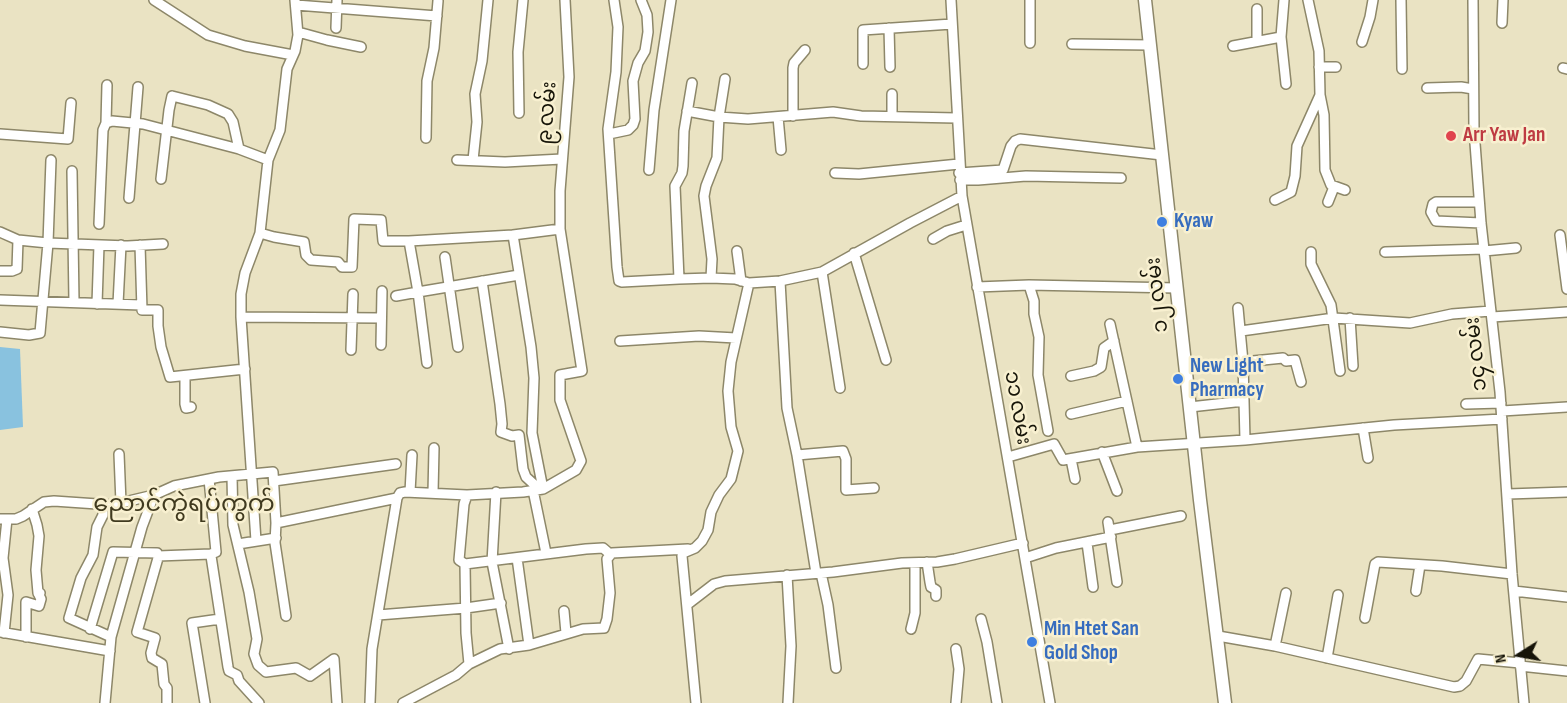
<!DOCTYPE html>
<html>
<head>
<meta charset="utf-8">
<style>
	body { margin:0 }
	#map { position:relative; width:1567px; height:703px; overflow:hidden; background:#eae3c3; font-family:"Sofia Sans Condensed",sans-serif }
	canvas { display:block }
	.north { position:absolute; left:1489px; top:625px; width:60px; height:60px; -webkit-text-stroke:4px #f8f0d0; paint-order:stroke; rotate:259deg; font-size:16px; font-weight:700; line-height:24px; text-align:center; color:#161408 }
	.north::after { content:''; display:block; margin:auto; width:21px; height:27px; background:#161408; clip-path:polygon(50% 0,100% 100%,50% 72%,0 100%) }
</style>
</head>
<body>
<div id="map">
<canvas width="1567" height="703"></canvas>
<div class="north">N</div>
</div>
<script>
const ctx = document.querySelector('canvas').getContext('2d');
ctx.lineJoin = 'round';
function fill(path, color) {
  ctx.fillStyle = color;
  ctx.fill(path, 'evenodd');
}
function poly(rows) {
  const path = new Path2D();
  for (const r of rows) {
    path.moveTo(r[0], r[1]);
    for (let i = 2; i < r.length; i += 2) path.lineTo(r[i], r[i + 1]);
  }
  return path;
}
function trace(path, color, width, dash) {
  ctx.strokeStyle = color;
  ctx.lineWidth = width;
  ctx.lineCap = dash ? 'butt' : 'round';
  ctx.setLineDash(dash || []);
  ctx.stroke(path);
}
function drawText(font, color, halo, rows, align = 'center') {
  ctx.font = font + ' "Sofia Sans Condensed","Noto Sans Myanmar",sans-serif';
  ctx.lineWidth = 5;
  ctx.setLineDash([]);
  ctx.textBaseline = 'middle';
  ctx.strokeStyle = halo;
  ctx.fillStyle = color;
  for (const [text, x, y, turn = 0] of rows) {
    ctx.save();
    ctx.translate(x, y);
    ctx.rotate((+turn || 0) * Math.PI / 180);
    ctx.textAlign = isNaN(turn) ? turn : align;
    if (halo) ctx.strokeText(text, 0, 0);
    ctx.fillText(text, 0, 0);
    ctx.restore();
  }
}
fill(poly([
	[0,347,20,349,23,427,0,430]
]), '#89c2df');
const minor = poly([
	[154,0,208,35,245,46,293,55],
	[614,0,618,27,616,72,608,129,617,267,619,281,622,282,679,279,675,186,682,173,683,166,684,131,692,83],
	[951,0,962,196,1050,703],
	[1284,0,1281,37,1286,84],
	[1308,0,1319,51,1320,95,1324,115,1325,170,1331,185,1345,190],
	[1401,0,1402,69],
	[1473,0,1474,130,1481,223,1500,392,1512,574,1524,703],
	[296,5,437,16],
	[1502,23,1503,0],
	[336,28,337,0],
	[889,28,890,67],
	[298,32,327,40,361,47],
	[1257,41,1257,9],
	[1362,42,1370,17,1373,0],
	[1030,43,1030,0],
	[1072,44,1150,45],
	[1233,46,1281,37],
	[863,64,863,30,952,24],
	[1319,67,1336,67],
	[1563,68,1567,69],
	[1427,88,1461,87,1473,89],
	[687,111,719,117,748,119,833,112,861,116,956,118],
	[519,113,518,52,523,0],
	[793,116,793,68,794,63,805,50],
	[892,116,892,94],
	[778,117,781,150],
	[106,123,107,85],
	[0,134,68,139,71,103],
	[609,134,628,130,633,125,635,119,633,81,638,63,645,51,648,32,647,15,641,0],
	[426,138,427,81,434,48,438,1],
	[457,160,505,162,562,159],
	[473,160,477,122,475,94,482,61,488,0],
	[649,170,654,110,671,0],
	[72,171,74,302],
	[835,173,859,174,959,164],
	[959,173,1003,170,1011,146,1015,141,1020,139,1162,155],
	[161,179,169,110,172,96,208,105,228,114,233,122,239,149,268,160],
	[960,180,978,180,1026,176,1121,178],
	[129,198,138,87],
	[1275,200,1291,192,1295,176,1297,146,1320,95],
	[1328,202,1334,187],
	[1479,202,1436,202,1433,204,1431,212,1436,221,1481,223],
	[99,224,103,130,106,123,112,121,143,124,239,149],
	[560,229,560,191,569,77,565,0],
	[0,232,18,240,48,243,128,246,163,244],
	[260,233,274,237,304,242,306,255,311,260,338,262,342,267,352,267,354,219,381,220,383,241,409,241,513,235],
	[1560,235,1567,289],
	[933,239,947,231,966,225],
	[140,245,142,310,158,310,158,326,161,347,170,377,245,369],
	[737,251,741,281],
	[1484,251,1516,248],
	[1311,252,1311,264,1331,305,1340,371],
	[1385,252,1484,249],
	[854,253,886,360],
	[445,257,458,347],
	[0,271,12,271,17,269,18,240],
	[822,272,840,388],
	[711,278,735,279,749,283],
	[679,279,711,278,712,259,704,196,706,186,717,158,719,117,725,79],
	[482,281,500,404,502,424,501,432,512,436,519,435,523,469,526,477,538,488],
	[780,281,787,408,797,455,816,573],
	[1029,285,1034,301,1034,314,1039,337,1038,375,1048,431],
	[977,287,1029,285,1177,288],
	[396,296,418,292,409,241],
	[0,300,141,305],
	[97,304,99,245],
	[118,304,121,245],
	[1238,308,1243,362,1245,440],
	[241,317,381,318],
	[1492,317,1567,312],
	[1350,318,1353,366],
	[1110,324,1137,447],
	[1241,331,1334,318,1410,323,1452,314,1491,311],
	[0,332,29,335,40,333,48,243,51,160],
	[620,341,699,336,736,338],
	[381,345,382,291],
	[351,350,353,294],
	[1243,362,1283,358,1286,361,1295,360,1301,382],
	[427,363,418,292,519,275],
	[185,376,185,404,186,408,191,407],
	[1071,376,1094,371,1101,367,1104,348,1114,341],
	[1466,404,1501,403],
	[1190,407,1244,401],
	[1502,411,1567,407],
	[1071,414,1127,401],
	[1363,428,1368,458],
	[1102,452,1117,491],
	[119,454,121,503],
	[797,455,843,451,846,459,846,490,874,488],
	[1008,457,1054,444,1063,460,1137,447,1245,440,1394,425,1502,419],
	[1071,459,1075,479],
	[232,476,233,525,249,592,257,639,254,654,258,665,266,672,296,668,310,676,334,659,337,703],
	[209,479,216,552,211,554,211,556,228,667,229,671,237,675,239,681,259,703],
	[274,481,396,464],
	[533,490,546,553],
	[410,492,412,455],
	[496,492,492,562,509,649],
	[433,493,434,448],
	[1508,494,1567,492],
	[103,503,103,515,97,527,93,555,81,578,69,618,111,637],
	[0,519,16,519,23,516,44,502,54,501,112,505,154,495,174,486,219,477,273,472,276,523],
	[1108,522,1117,582],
	[1110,530,1181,516],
	[256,541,241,317,241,294,245,273,260,233,268,160,280,130,287,69,295,51,298,35,295,0],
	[1087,543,1093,587],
	[238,544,276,538],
	[158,556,211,554],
	[517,558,529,645],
	[1025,558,1056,548,1111,537],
	[927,562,930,582,931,587,936,590,936,596],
	[465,564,459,560,464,504,467,495,523,492,543,489,532,433,534,378,531,347,513,235,560,229,582,371,560,375,560,400,581,461,576,470,543,489],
	[821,573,828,605,836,668],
	[787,575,791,646,788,703],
	[1416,591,1420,565],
	[1514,591,1567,597],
	[688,604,714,584,725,581,833,572,902,563,937,562,955,559,1023,543],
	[564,611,566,633],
	[378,615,466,608,501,603],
	[286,616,275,543,276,523,397,498],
	[1365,618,1375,564,1378,562,1442,566,1512,574],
	[981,619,987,642,997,703],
	[90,629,113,552,157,553,158,558,137,632,155,638,151,653,152,658,162,664,164,684,167,688,167,703],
	[911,629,915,613,915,563],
	[0,632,110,651],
	[4,633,8,595,3,558,7,519],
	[1218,636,1275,646,1454,687,1460,686,1466,681,1478,659,1520,663],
	[26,637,26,602,39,606,41,599,39,595,40,593,38,593,36,570,39,536,37,525,32,509],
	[1275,646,1286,593],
	[956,649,959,669,956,703],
	[1327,658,1338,595],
	[469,664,466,633,465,564,586,549,603,548,610,554],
	[1520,666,1567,671],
	[105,703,111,637,142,527,154,495],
	[205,703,192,623,220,619],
	[370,703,372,649,397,498,400,493,405,492,467,495],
	[403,703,456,675,469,664,500,649,529,645,583,629,604,628,607,619,610,593,607,559,612,553,688,549],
	[696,703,682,556,683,553,695,548,702,541,708,530,711,512,719,495,731,479,738,451,731,427,728,391,731,362,749,283,780,281,822,272,910,223,962,196]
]);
const secondary = poly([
	[1145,0,1200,500,1225,703]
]);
trace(minor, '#8d8769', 12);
trace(secondary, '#8d8769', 15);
trace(minor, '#fff', 9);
trace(secondary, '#fff', 12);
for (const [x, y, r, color] of [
	[1451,136,6,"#e0444e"],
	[1162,222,6,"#3f7fe0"],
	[1178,379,6,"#3f7fe0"],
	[1032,642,6,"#3f7fe0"]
]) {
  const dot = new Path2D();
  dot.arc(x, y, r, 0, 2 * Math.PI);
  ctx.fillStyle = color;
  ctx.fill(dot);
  trace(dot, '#f8f0d0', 2);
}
drawText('21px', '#161408', '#f8f0d0', [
	["၉ လမ်း",548,113,-86],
	["၁၂ လမ်း",1158,295,-96],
	["၁၄ လမ်း",1477,354,-96],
	["၁၁ လမ်း",1017,408,80]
]);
drawText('bold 21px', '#be3a42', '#f8f0d0', [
	["Arr Yaw Jan",1463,136]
], 'left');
drawText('bold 21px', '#366cbe', '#f8f0d0', [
	["Kyaw",1174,222],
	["New Light",1190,367],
	["Pharmacy",1190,391],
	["Min Htet San",1044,630],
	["Gold Shop",1044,654]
], 'left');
drawText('24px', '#403a1f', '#f8f0d0', [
	["ညောင်ကွဲရပ်ကွက်",184,505]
]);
</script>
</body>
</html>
